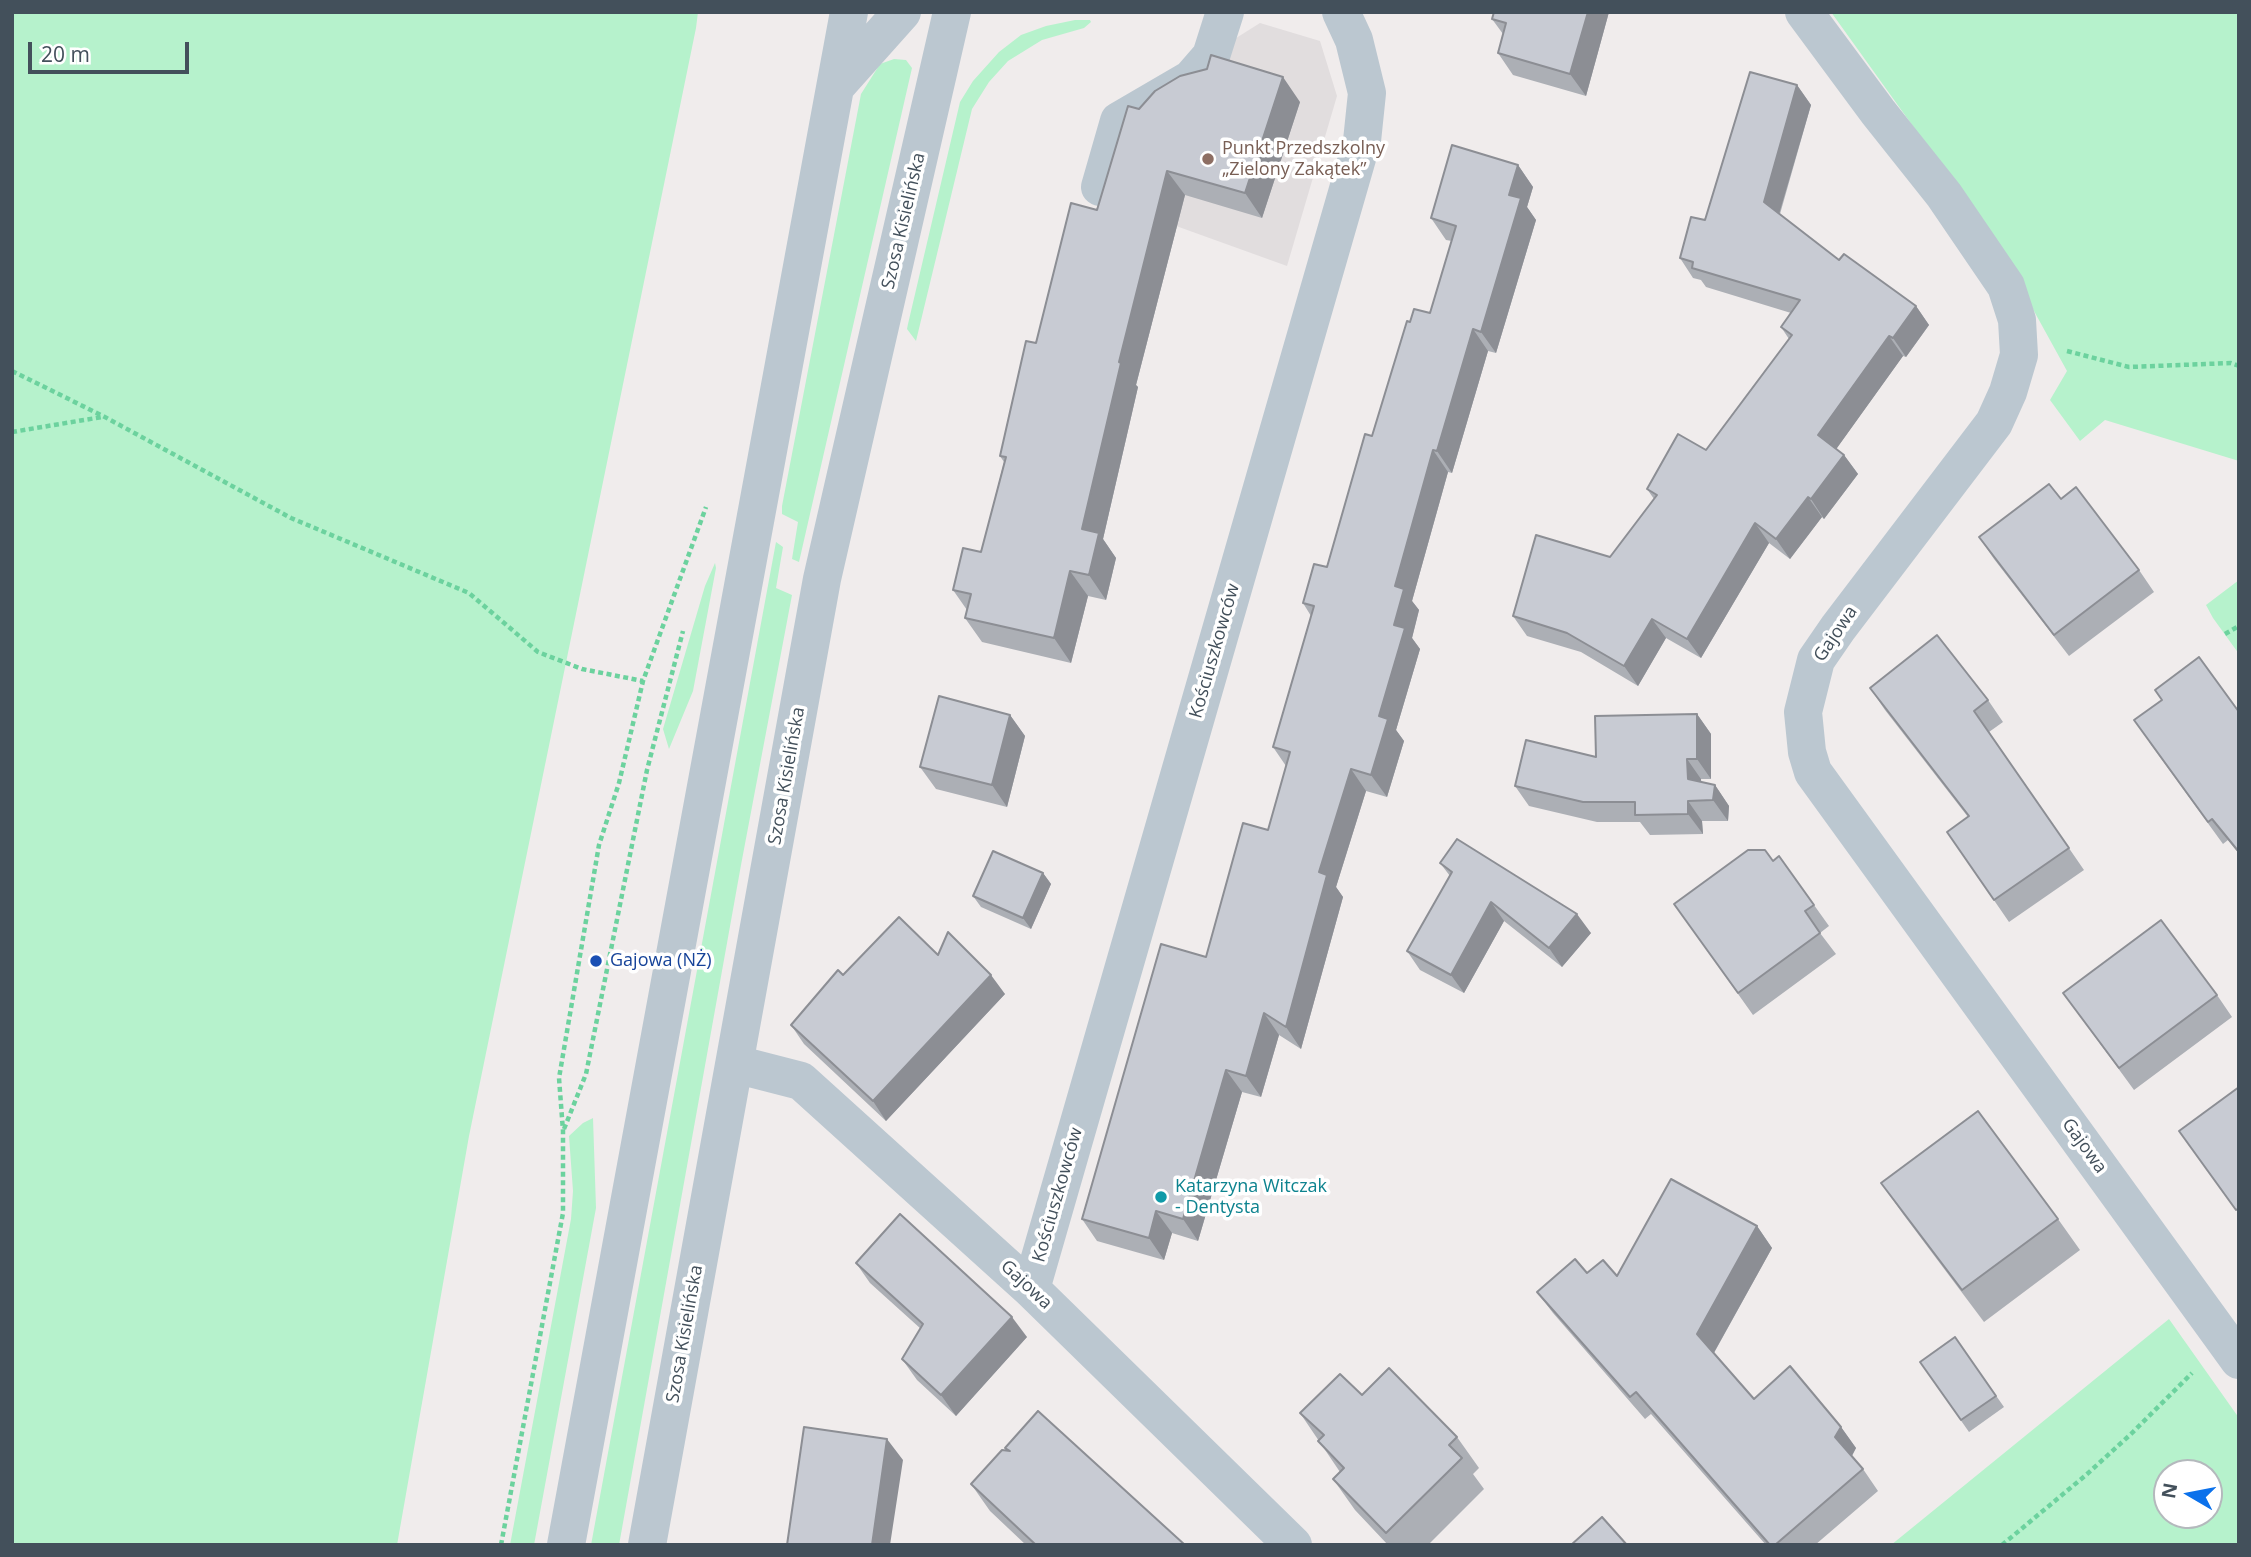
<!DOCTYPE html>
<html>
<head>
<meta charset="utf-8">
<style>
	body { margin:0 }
	#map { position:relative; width:2251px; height:1557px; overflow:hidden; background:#f0ecec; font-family:"Open Sans",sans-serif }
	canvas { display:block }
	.frame { position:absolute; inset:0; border:14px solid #43505b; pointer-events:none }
	.north { position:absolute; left:2153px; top:1459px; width:70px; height:70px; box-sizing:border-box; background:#fff; border:2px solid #b4b9bd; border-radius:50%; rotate:280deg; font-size:19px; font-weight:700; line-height:28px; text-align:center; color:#43505b }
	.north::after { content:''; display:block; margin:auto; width:24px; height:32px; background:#0b71eb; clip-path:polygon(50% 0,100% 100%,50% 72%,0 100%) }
	.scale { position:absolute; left:28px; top:42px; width:161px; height:32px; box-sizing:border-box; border:4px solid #43505b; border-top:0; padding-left:9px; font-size:21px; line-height:24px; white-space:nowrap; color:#43505b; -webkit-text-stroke:5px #fff; paint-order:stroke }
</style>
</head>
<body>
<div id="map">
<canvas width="2251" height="1557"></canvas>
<div class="frame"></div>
<div class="north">N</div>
<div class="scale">20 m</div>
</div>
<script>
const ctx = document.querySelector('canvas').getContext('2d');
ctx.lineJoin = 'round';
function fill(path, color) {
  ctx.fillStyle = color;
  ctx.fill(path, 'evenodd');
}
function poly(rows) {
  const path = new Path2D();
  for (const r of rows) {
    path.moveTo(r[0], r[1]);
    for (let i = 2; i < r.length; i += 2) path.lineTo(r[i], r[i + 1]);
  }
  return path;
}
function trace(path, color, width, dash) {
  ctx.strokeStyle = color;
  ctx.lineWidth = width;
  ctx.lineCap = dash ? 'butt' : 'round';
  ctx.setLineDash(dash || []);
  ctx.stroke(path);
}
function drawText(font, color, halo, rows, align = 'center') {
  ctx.font = font + ' "Open Sans",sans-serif';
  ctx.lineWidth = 7;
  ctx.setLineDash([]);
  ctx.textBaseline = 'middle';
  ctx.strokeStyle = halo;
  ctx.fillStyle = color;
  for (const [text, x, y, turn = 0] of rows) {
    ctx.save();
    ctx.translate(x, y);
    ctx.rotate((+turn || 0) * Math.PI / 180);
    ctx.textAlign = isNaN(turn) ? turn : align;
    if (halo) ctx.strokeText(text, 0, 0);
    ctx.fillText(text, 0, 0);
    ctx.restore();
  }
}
fill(poly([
	[1260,23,1320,41,1337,96,1287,266,1093,196,1101,123]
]), '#e1ddde');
fill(poly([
	[12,12,698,12,696,28,469,1136,397,1545,12,1545],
	[1831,12,2239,12,2239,461,2105,420,2080,441,2050,400,2067,371,1996,242],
	[1075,20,1090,20,1091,22,1084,28,1042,40,1008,61,989,82,972,109,916,341,907,329,908,324,960,102,973,81,999,52,1021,35,1046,26],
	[894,59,906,60,912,68,799,562,792,559,798,522,782,514,782,506,861,94,880,64],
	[776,542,783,547,776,588,792,595,741,865,619,1545,591,1545],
	[715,563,716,568,693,691,669,749,663,729,705,586],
	[2239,580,2239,654,2213,618,2206,605],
	[593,1118,596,1208,534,1545,510,1545,571,1219,573,1191,569,1136,583,1123],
	[2169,1319,2239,1418,2239,1545,1891,1545],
	[2167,1473,2209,1473,2209,1515,2167,1515]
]), '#b6f2cc');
trace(poly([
	[2067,351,2129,367,2231,363,2239,366],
	[12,371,103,416,291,518,469,593,538,652,582,669,643,681],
	[12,432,102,417],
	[2225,634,2239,626],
	[564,1129,586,1074,647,770,683,631],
	[501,1545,563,1213,563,1131,559,1078,599,845,619,783,643,681,706,507],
	[2002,1545,2086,1475,2131,1434,2192,1373]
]), '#6cd29e', 4.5, [5, 3.5]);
trace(poly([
	[1804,12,1878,112,1944,195,2006,286,2017,320,2019,355,2008,392,1994,423,1838,628,1816,660,1803,712,1807,752,1813,772,2239,1360],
	[836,86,902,12],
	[1100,187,1119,121,1191,79,1211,56,1225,12],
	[735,1064,801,1081,1031,1289,1293,1545],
	[1031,1289,1362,141,1367,93,1354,40,1341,12],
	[566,1545,849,12],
	[647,1545,822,579,952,12]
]), '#bbc7d0', 38);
fill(poly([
	[1609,12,1586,96,1513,75,1498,53,1503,34,1492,19],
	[1797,85,1811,105,1780,214,1839,260,1916,306,1929,325,1906,357,1903,356,1836,449,1844,455,1858,474,1824,519,1822,517,1790,559,1769,543,1701,658,1666,638,1638,686,1581,652,1527,636,1513,616,1610,557,1654,499,1647,489,1706,450,1789,339,1781,327,1791,313,1706,287,1701,280,1693,278,1680,258],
	[1300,102,1262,218,1185,195,1136,385,1138,387,1103,539,1116,558,1106,600,1088,596,1071,663,982,642,965,618,967,610,953,590,981,552,1004,462,1000,456,1036,343,1097,210,1139,109],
	[1518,165,1533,187,1527,207,1536,220,1496,353,1488,351,1452,473,1448,472,1412,601,1419,610,1412,638,1420,649,1396,730,1404,741,1387,797,1366,791,1336,887,1343,897,1301,1049,1279,1035,1261,1097,1242,1092,1198,1241,1172,1233,1164,1260,1097,1241,1082,1219,1206,957,1268,830,1286,766,1273,747,1311,616,1303,603,1327,567,1410,322,1430,313,1452,241,1446,240,1431,218],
	[2061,499,2139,570,2154,592,2069,656,1994,559,1979,537],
	[1870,688,1988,700,2003,722,1989,732,2084,870,2009,922,1947,832,1968,817,1885,710],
	[2239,712,2239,854,2228,840,2223,844,2149,742],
	[1697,714,1711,734,1711,779,1701,779,1701,782,1715,785,1729,806,1728,821,1702,821,1703,834,1650,835,1640,822,1597,822,1529,806,1515,786,1596,757],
	[1010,715,1025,736,1007,807,936,789,920,767],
	[1779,856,1829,926,1820,933,1836,954,1753,1015,1674,904,1773,861],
	[1440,863,1591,933,1562,967,1504,921,1464,993,1420,970,1407,951,1450,876],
	[1043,873,1051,884,1031,929,981,907,973,896],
	[938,955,1005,994,886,1121,804,1044,791,1025,843,975],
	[2063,993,2217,995,2232,1017,2134,1090],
	[1881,1183,2058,1219,2080,1250,1984,1322,1903,1214],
	[1757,1226,1772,1248,1714,1353,1754,1399,1841,1427,1856,1448,1852,1456,1863,1469,1878,1491,1815,1545,1766,1545,1651,1414,1645,1419,1553,1313,1537,1292,1587,1273,1617,1276],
	[856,1263,1027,1337,956,1416,917,1380,902,1359,921,1329,870,1283],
	[1955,1337,2004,1407,1969,1432,1920,1362],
	[1362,1395,1457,1437,1479,1468,1473,1474,1484,1489,1428,1545,1388,1545,1355,1510,1333,1479,1340,1472,1300,1413],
	[1005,1448,1185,1545,1026,1545,990,1511,971,1484,1007,1451]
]), '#acafb5');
fill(poly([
	[1588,12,1609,12,1586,96,1570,74],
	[1283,77,1300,102,1262,218,1245,193],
	[1797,85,1811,105,1777,221,1764,202],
	[1518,165,1533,187,1527,207,1536,220,1496,353,1481,332,1509,195],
	[1167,171,1185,195,1136,385,1138,387,1103,539,1116,558,1106,600,1089,575,1082,529,1119,362],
	[1916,306,1929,325,1906,357,1893,338],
	[1473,329,1488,351,1452,473,1437,451],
	[1889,336,1903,356,1832,455,1818,435],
	[1433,450,1448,472,1412,601,1419,610,1412,638,1420,649,1396,730,1404,741,1387,797,1371,775,1379,716,1394,625,1395,586],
	[1844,455,1858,474,1824,519,1811,499],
	[1808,497,1822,517,1790,559,1776,539],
	[1755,523,1769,543,1701,658,1687,639],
	[1070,571,1088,596,1071,663,1054,638],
	[1652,619,1666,638,1638,686,1624,666],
	[1697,714,1711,734,1711,779,1697,759],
	[1010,715,1025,736,1007,807,992,785],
	[1687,759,1701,779,1702,799,1688,779],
	[1351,769,1366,791,1336,887,1343,897,1301,1049,1286,1027,1319,872],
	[1715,785,1729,806,1728,821,1713,800],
	[1688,801,1702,821,1703,834,1688,814],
	[1043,873,1051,884,1031,929,1023,918],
	[1491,902,1504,921,1464,993,1451,975],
	[1577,914,1591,933,1562,967,1549,948],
	[991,975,1005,994,886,1121,873,1101],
	[1264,1013,1279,1035,1261,1097,1246,1076],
	[1226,1070,1242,1092,1198,1241,1183,1219],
	[1156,1211,1172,1233,1164,1260,1149,1238],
	[1757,1226,1772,1248,1712,1356,1697,1334],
	[1012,1317,1027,1337,956,1416,941,1395],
	[1841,1427,1856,1448,1850,1459,1835,1437],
	[887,1439,903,1460,890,1545,872,1545]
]), '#8c8e94');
const building = poly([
	[1494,12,1588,12,1570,74,1498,53,1506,23,1492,19,1494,12],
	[1211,55,1283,77,1245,193,1167,171,1119,362,1121,363,1082,529,1099,533,1089,575,1070,571,1054,638,965,618,971,594,953,590,963,548,981,552,1006,457,1000,456,1026,341,1036,343,1071,203,1097,210,1128,106,1139,109,1155,91,1180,76,1207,69,1211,55],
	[1750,72,1797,85,1764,202,1839,260,1844,254,1916,306,1893,338,1889,336,1818,435,1844,455,1811,499,1808,497,1776,539,1755,523,1687,639,1652,619,1624,666,1567,633,1513,616,1536,535,1610,557,1657,495,1647,489,1678,434,1706,450,1792,335,1781,327,1800,300,1692,268,1693,262,1680,258,1691,217,1705,220,1750,72],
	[1452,145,1518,165,1509,195,1521,198,1481,332,1473,329,1437,451,1433,450,1395,586,1404,589,1394,625,1405,628,1379,716,1388,719,1371,775,1351,769,1319,872,1327,875,1286,1027,1264,1013,1246,1076,1226,1070,1183,1219,1156,1211,1149,1238,1082,1219,1161,944,1206,957,1243,823,1268,830,1290,752,1273,747,1314,606,1303,603,1314,564,1327,567,1365,434,1372,436,1407,321,1410,322,1414,309,1430,313,1456,226,1431,218,1452,145],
	[2049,484,2061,499,2076,487,2139,570,2054,635,1979,537,2049,484],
	[1937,635,1988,700,1974,711,2069,848,1994,900,1947,832,1969,816,1870,688,1937,635],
	[2199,657,2239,712,2239,852,2212,819,2208,822,2134,720,2162,700,2155,690,2199,657],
	[939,696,1010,715,992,785,920,767,939,696],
	[1697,714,1697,759,1687,759,1688,779,1715,785,1713,800,1688,801,1688,814,1635,815,1635,802,1583,802,1515,786,1526,740,1596,757,1595,716,1697,714],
	[1457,839,1577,914,1549,948,1491,902,1451,975,1407,951,1452,872,1440,863,1457,839],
	[1748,850,1765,850,1773,861,1779,856,1814,905,1805,911,1820,933,1738,993,1674,904,1748,850],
	[993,851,1043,873,1023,918,973,896,993,851],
	[899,917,938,955,948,932,991,975,873,1101,791,1025,838,970,843,975,899,917],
	[2161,920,2217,995,2119,1068,2063,993,2161,920],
	[2239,1087,2239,1208,2236,1210,2179,1131,2239,1087],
	[1978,1111,2058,1219,1962,1290,1881,1183,1978,1111],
	[1671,1179,1757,1226,1697,1334,1754,1399,1790,1366,1841,1427,1835,1437,1863,1469,1775,1545,1770,1545,1636,1392,1630,1397,1537,1292,1575,1259,1587,1273,1603,1260,1617,1276,1671,1179],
	[900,1214,1012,1317,941,1395,902,1359,923,1324,856,1263,900,1214],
	[1955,1337,1996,1396,1961,1420,1920,1362,1955,1337],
	[1389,1368,1457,1437,1449,1445,1462,1458,1386,1533,1333,1479,1344,1468,1318,1441,1324,1435,1300,1413,1340,1374,1362,1395,1389,1368],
	[1038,1411,1185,1545,1036,1545,971,1484,1002,1450,1010,1451,1005,1448,1038,1411],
	[804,1427,887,1439,872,1545,787,1545,804,1427],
	[1602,1517,1627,1545,1571,1545,1602,1517]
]);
fill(building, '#c8cbd3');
trace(building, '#8c8e94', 2);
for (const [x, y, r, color] of [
	[1208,159,7,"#8d6e63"],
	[596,961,7,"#1a4fb4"],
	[1161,1197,7,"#0f9aa8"]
]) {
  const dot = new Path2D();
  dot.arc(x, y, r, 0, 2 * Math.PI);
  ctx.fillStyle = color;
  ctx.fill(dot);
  trace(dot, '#fff', 2.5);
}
drawText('18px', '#785e54', '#fff', [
	["Punkt Przedszkolny",1222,149],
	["„Zielony Zakątek”",1222,170]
], 'left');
drawText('18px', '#43505b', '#fff', [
	["Szosa Kisielińska",904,221,-77],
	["Gajowa",1836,634,-56],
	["Kościuszkowców",1215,651,-74],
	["Szosa Kisielińska",787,776,-80],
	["Gajowa",2084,1146,54],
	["Kościuszkowców",1058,1195,-74],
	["Gajowa",1026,1285,43],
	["Szosa Kisielińska",685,1334,-80]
]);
drawText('18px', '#164399', '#fff', [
	["Gajowa (NŻ)",610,961]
], 'left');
drawText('18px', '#0d838f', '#fff', [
	["Katarzyna Witczak",1175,1187],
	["- Dentysta",1175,1208]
], 'left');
</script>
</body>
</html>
